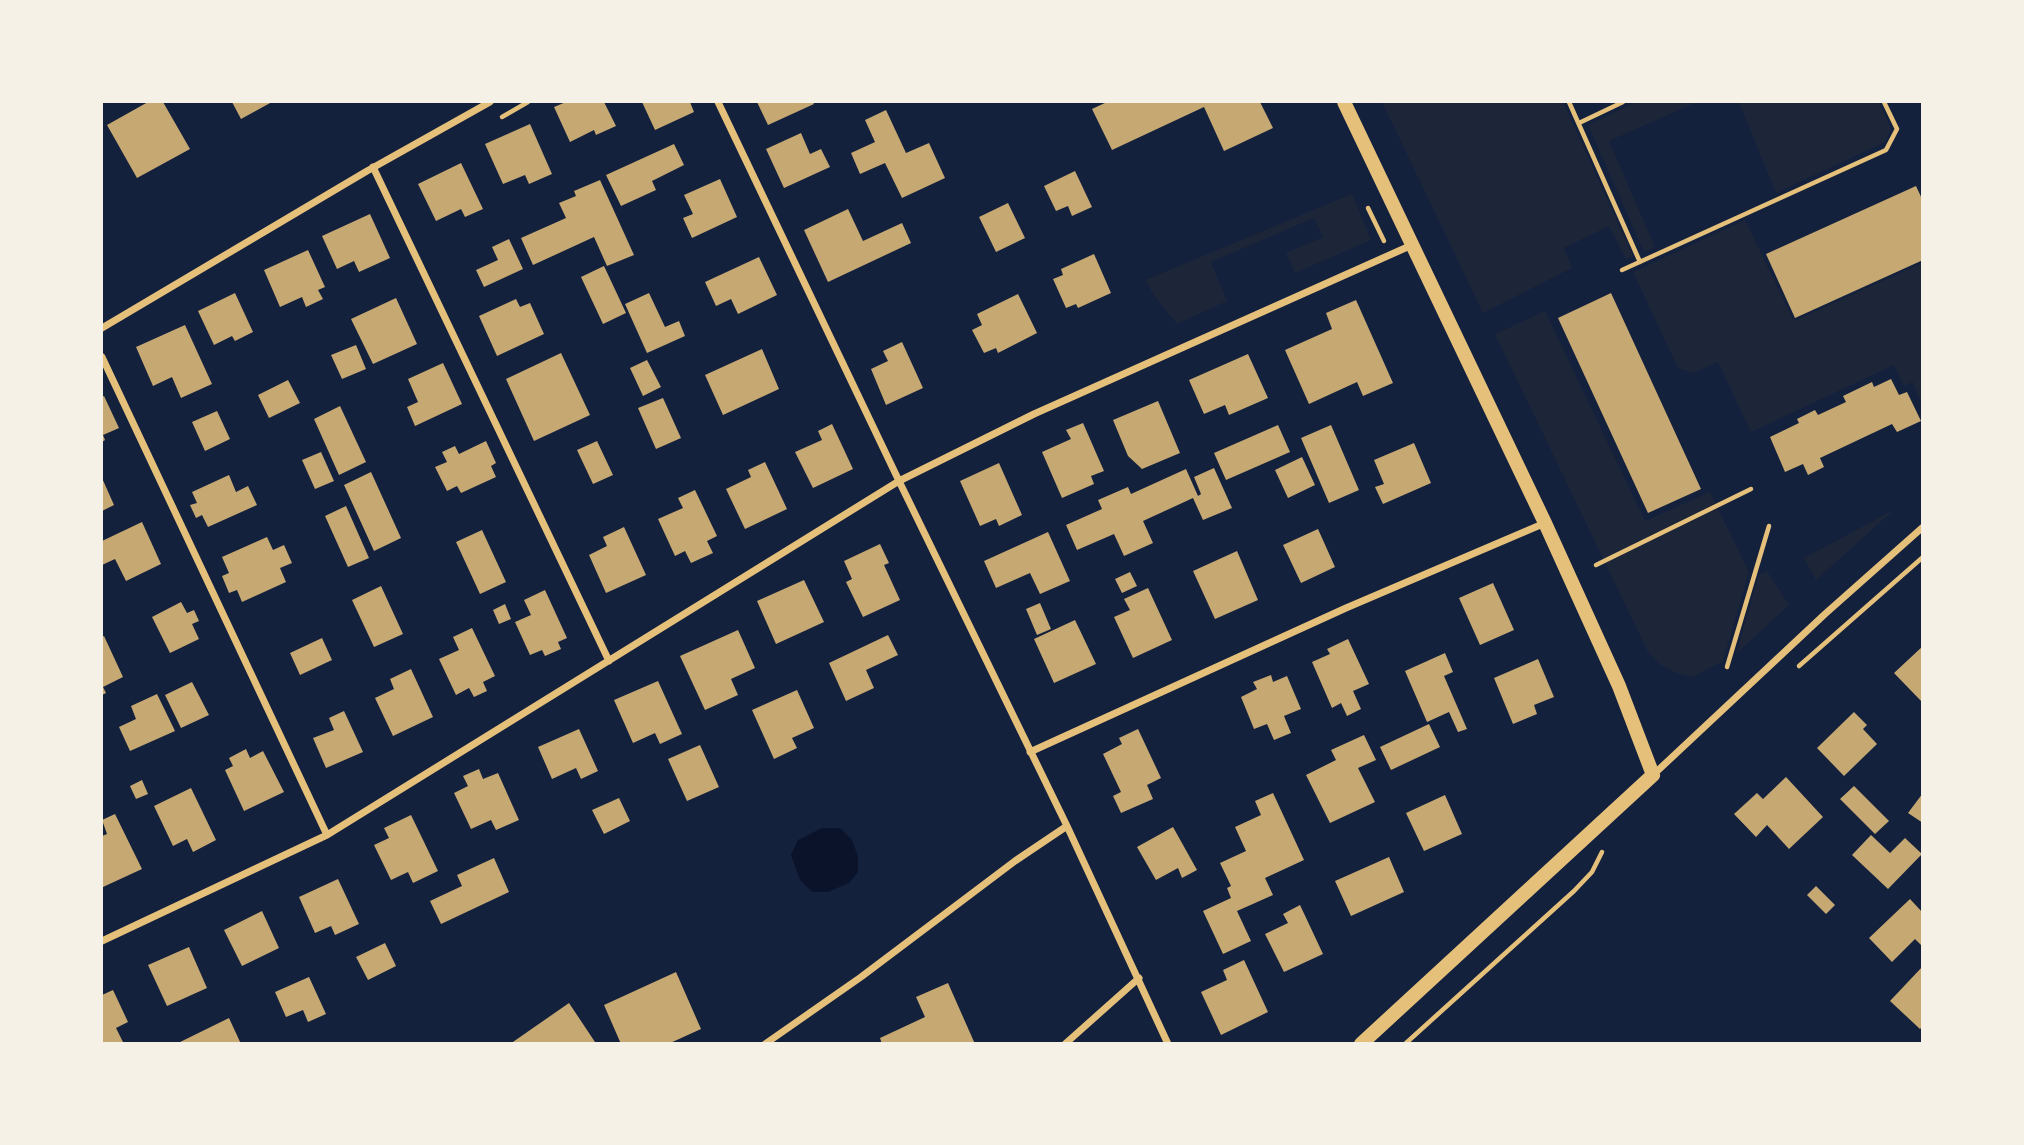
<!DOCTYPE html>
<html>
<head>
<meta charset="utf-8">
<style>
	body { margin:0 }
	#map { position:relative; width:2024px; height:1145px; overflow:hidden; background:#14213d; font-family:Bitter,serif }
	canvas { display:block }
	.frame { position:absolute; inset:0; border:103px solid #f6f1e7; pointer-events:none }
</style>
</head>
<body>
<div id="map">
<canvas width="2024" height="1145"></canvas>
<div class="frame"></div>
</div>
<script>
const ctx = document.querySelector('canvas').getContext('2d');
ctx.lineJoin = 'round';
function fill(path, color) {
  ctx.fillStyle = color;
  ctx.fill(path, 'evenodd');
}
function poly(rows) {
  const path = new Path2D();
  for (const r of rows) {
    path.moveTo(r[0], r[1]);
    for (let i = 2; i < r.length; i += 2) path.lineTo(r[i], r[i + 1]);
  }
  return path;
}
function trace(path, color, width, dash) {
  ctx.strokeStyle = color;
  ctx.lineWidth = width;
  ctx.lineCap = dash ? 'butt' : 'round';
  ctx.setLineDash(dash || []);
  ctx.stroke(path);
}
fill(poly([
	[1382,102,1563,102,1633,256,1626,259,1609,226,1564,248,1572,268,1483,313],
	[1636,102,1697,102,1609,141,1655,247,1644,252,1588,125],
	[1739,102,1879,102,1891,129,1885,142,1776,193],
	[1352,194,1371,240,1295,273,1286,253,1323,237,1314,218,1211,262,1227,301,1177,324,1155,297,1145,280],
	[1745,220,1794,321,1922,263,1922,405,1913,382,1904,386,1894,365,1751,432,1718,362,1693,373,1678,368,1633,272],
	[1545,311,1645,521,1710,492,1749,572,1723,661,1692,677,1679,674,1661,665,1648,652,1495,334],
	[1895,509,1816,580,1804,558],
	[1767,571,1789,605,1736,654,1759,575]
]), '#1d2539');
fill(poly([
	[822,828,840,828,852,840,858,856,858,872,849,883,828,892,812,892,800,880,791,855,798,840]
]), '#0b132b');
fill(poly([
	[148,102,163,102,190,149,137,178,107,125],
	[232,102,272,102,241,119],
	[566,102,604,102,616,126,596,135,594,130,570,142,554,107],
	[642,102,690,102,694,112,655,130],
	[757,102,813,102,814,104,768,125],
	[1107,102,1260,102,1273,128,1224,151,1204,107,1112,150,1092,109],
	[886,110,906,153,929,143,945,178,902,198,885,163,860,174,851,153,875,142,865,120],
	[530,124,552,174,529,184,525,175,503,184,485,144],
	[801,133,810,154,821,149,830,167,784,188,766,149],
	[674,144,684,165,652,181,656,190,621,206,606,175],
	[461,163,483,209,465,217,461,209,436,221,418,184],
	[1075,171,1092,207,1072,216,1068,206,1056,211,1044,186],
	[720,179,737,217,692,238,683,218,693,214,684,195],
	[600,180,634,255,607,266,594,237,533,265,521,238,566,218,559,203,576,196,574,191],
	[1916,186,1923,201,1923,260,1795,318,1766,254],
	[1008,203,1025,238,996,252,979,217],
	[848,209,863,241,902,223,911,243,828,282,804,230],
	[370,214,390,258,359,272,354,261,337,269,322,236],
	[509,239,523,269,484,287,476,270,498,260,492,247],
	[308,250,325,287,318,290,323,299,306,307,302,297,280,307,264,270],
	[1094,254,1111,293,1078,308,1076,304,1066,308,1053,279,1063,275,1061,269],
	[759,257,777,295,738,314,731,299,716,306,705,282],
	[604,266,626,313,603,324,581,277],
	[235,293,253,332,235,341,232,336,214,345,198,311],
	[649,293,665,327,679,321,685,336,647,353,625,304],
	[1611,293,1701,489,1648,513,1558,318],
	[1018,294,1037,333,998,353,996,348,984,353,972,330,982,325,977,314],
	[396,298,417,344,373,364,351,319],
	[516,299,520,307,530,303,544,334,497,356,479,316],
	[1356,300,1393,383,1363,396,1357,382,1309,404,1285,350,1332,329,1326,313],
	[185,325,212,384,181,398,172,377,153,386,136,347],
	[902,342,923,388,886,405,871,369,888,361,883,351],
	[356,345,366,369,342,379,331,355],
	[762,349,779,389,723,415,705,375],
	[561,353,590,415,534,441,506,379],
	[1248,354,1268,398,1229,415,1225,405,1204,414,1189,380],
	[647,360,661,387,643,396,630,368],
	[443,363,462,404,415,426,407,407,418,402,408,379],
	[1891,379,1899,395,1907,392,1921,421,1897,432,1892,424,1820,458,1824,467,1808,475,1803,464,1785,472,1770,437,1799,423,1797,419,1815,410,1818,415,1846,402,1843,396,1872,382,1874,387],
	[288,380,300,403,269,418,258,395],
	[104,396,119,428,103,435,105,440,102,442,102,397],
	[663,398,681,438,656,449,638,408],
	[1158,401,1180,453,1142,469,1128,456,1113,420],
	[340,406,366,462,339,475,314,419],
	[217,411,230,439,205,451,192,422],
	[1083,423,1104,471,1091,476,1094,484,1062,498,1042,452,1071,439,1066,430],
	[832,424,853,469,813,488,795,452,822,440,818,431],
	[1278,425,1290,452,1226,480,1214,453],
	[1331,425,1359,490,1329,503,1301,438],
	[486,441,496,463,491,466,496,477,461,493,457,486,447,491,435,467,447,462,442,452,455,446,459,454],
	[597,441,613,475,593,484,577,450],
	[1414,443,1431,483,1383,504,1375,487,1384,484,1374,460],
	[321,452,334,481,315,489,302,460],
	[1302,457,1315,485,1288,498,1275,470],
	[765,462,787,509,745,529,726,489,751,477,748,470],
	[999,463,1022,515,999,526,996,519,980,526,960,481],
	[1214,468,1232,508,1203,520,1193,498,1143,521,1153,543,1124,556,1114,534,1077,550,1066,525,1102,509,1098,500,1128,487,1131,494,1186,469,1198,496,1201,494,1194,477],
	[371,472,401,538,374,551,344,485],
	[229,475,236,492,248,486,257,505,208,527,202,515,196,518,190,505,197,503,192,492],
	[102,478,114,505,102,511],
	[695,490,717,536,707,541,713,553,691,563,685,551,675,556,658,519,683,508,678,498],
	[346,506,369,558,348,567,325,516],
	[142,522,161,564,126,581,115,559,102,565,102,541],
	[624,527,646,575,606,593,589,555,607,546,603,537],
	[1318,529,1335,567,1301,583,1283,545],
	[482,530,506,582,480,594,456,542],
	[1048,532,1070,581,1040,594,1030,573,996,588,984,561],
	[267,537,273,550,284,545,292,563,280,568,286,582,242,602,237,590,229,593,222,576,229,573,222,557],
	[880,544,889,563,884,565,900,600,863,617,846,582,852,579,844,561],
	[1237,551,1258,600,1215,619,1193,571],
	[1130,572,1137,586,1122,593,1115,579],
	[804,580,824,622,776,644,757,601],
	[1493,583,1514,630,1480,645,1459,598],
	[381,586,403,634,374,647,352,600],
	[1148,588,1172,640,1133,658,1114,617,1130,610,1124,599],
	[545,590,567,638,558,642,561,649,545,656,542,650,530,655,515,622,531,615,524,600],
	[181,602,187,613,194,610,199,621,192,624,199,639,170,653,152,617],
	[1040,603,1051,629,1037,635,1026,609],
	[505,604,511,619,499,624,493,610],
	[1075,620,1096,664,1054,683,1034,639],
	[472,628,495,676,483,682,487,691,474,697,469,688,456,695,439,659,459,650,453,637],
	[738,630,755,668,731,679,738,695,705,710,680,656],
	[888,635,898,655,866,670,874,688,846,701,829,663],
	[104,636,123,677,103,687,106,693,102,695,102,637],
	[322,638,332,660,300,675,290,653],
	[1348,639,1369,684,1353,691,1361,709,1347,716,1341,703,1332,708,1312,662,1330,654,1327,649],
	[1923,646,1923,703,1894,673],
	[1445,653,1453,672,1444,676,1467,729,1458,732,1449,712,1427,722,1405,671],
	[1538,659,1554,697,1534,705,1537,714,1513,724,1494,678],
	[411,669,433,717,393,736,375,698,394,689,390,679],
	[1271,675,1273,682,1287,676,1301,709,1284,716,1291,733,1274,740,1267,724,1254,729,1241,697,1257,689,1253,682],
	[658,681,682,734,660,744,655,733,633,743,614,700],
	[192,682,209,715,181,728,165,695],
	[797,690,814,728,792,738,797,748,774,759,752,710],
	[157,694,175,731,130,751,119,727,136,719,131,706],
	[344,711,363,752,326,768,313,738,334,730,329,718],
	[1854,712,1867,725,1863,729,1877,744,1844,776,1817,748],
	[1429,724,1440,747,1391,770,1380,747],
	[579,729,598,771,581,779,576,768,552,779,538,747],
	[1138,729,1161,778,1147,785,1153,799,1121,813,1113,796,1121,792,1103,754,1122,744,1119,738],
	[1364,735,1376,760,1358,768,1375,802,1330,823,1306,775,1336,760,1331,750],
	[700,745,719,787,687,801,668,759],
	[246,749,250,758,263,751,284,792,244,811,225,770,233,766,229,758],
	[479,769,483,779,498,773,519,820,496,830,491,820,471,829,454,793,468,786,463,776],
	[1786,777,1823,817,1789,849,1767,825,1756,837,1734,814,1757,793,1763,799],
	[142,780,148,794,136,799,130,786],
	[1854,786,1889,821,1875,834,1840,799],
	[191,788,216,840,193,852,187,839,173,846,154,806],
	[1273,793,1304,860,1265,878,1273,895,1237,911,1251,941,1223,954,1203,911,1231,898,1227,888,1231,886,1220,863,1246,851,1235,827,1261,815,1255,801],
	[1923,793,1923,823,1908,813],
	[1445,795,1462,834,1424,851,1406,813],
	[619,798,630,821,604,834,592,810],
	[115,814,142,869,103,887,102,836,107,834,102,820],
	[411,815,438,871,413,883,408,872,391,880,374,845,389,838,384,828],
	[1173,827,1197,870,1182,878,1178,868,1156,880,1137,847],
	[1871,835,1890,853,1905,838,1922,854,1888,889,1852,855],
	[1389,857,1404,892,1351,916,1335,881],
	[494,858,509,892,441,924,430,901,462,886,457,875],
	[338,879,359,924,335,935,331,926,315,933,299,897],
	[1816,886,1835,905,1826,914,1807,895],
	[1910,899,1923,913,1923,947,1915,939,1892,962,1869,938],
	[1300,905,1323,954,1284,972,1265,934,1288,923,1283,914],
	[262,911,279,948,242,966,224,930],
	[385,943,396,966,368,980,356,957],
	[189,947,207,988,167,1006,148,965],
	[1244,960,1268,1012,1221,1035,1201,992,1227,980,1223,970],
	[1923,966,1923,1026,1920,1029,1890,1001],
	[676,972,701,1029,668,1044,621,1044,604,1005],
	[309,977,326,1014,308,1022,303,1010,286,1017,275,992],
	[948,983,975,1044,882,1044,880,1038,925,1017,916,997],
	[113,990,128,1022,116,1028,124,1044,102,1044,102,995],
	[569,1003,595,1042,593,1044,510,1044],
	[229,1018,241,1044,176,1044]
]), '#c6a872');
trace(poly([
	[1569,102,1640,262],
	[502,117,528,102],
	[1579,123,1623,102],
	[1368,208,1384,241],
	[1622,270,1886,150,1897,129,1884,102],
	[1596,565,1751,489],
	[1799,666,1923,557],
	[1727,667,1769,526],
	[1405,1044,1574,891,1592,872,1602,852]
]), '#e5c07b', 4.5);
trace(poly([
	[718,102,899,481,1067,826,1168,1044],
	[373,167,609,661],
	[102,328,367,171,490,102],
	[102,357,327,835],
	[1030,752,1346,608,1545,523],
	[1653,775,1825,614,1923,527],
	[102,941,327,835,899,481,1034,414,1412,245],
	[765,1044,861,977,1015,861,1067,826],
	[1065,1044,1139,978]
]), '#e5c07b', 7);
trace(poly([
	[1344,102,1545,523,1619,686,1653,775,1361,1044]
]), '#e5c07b', 14);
</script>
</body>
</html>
